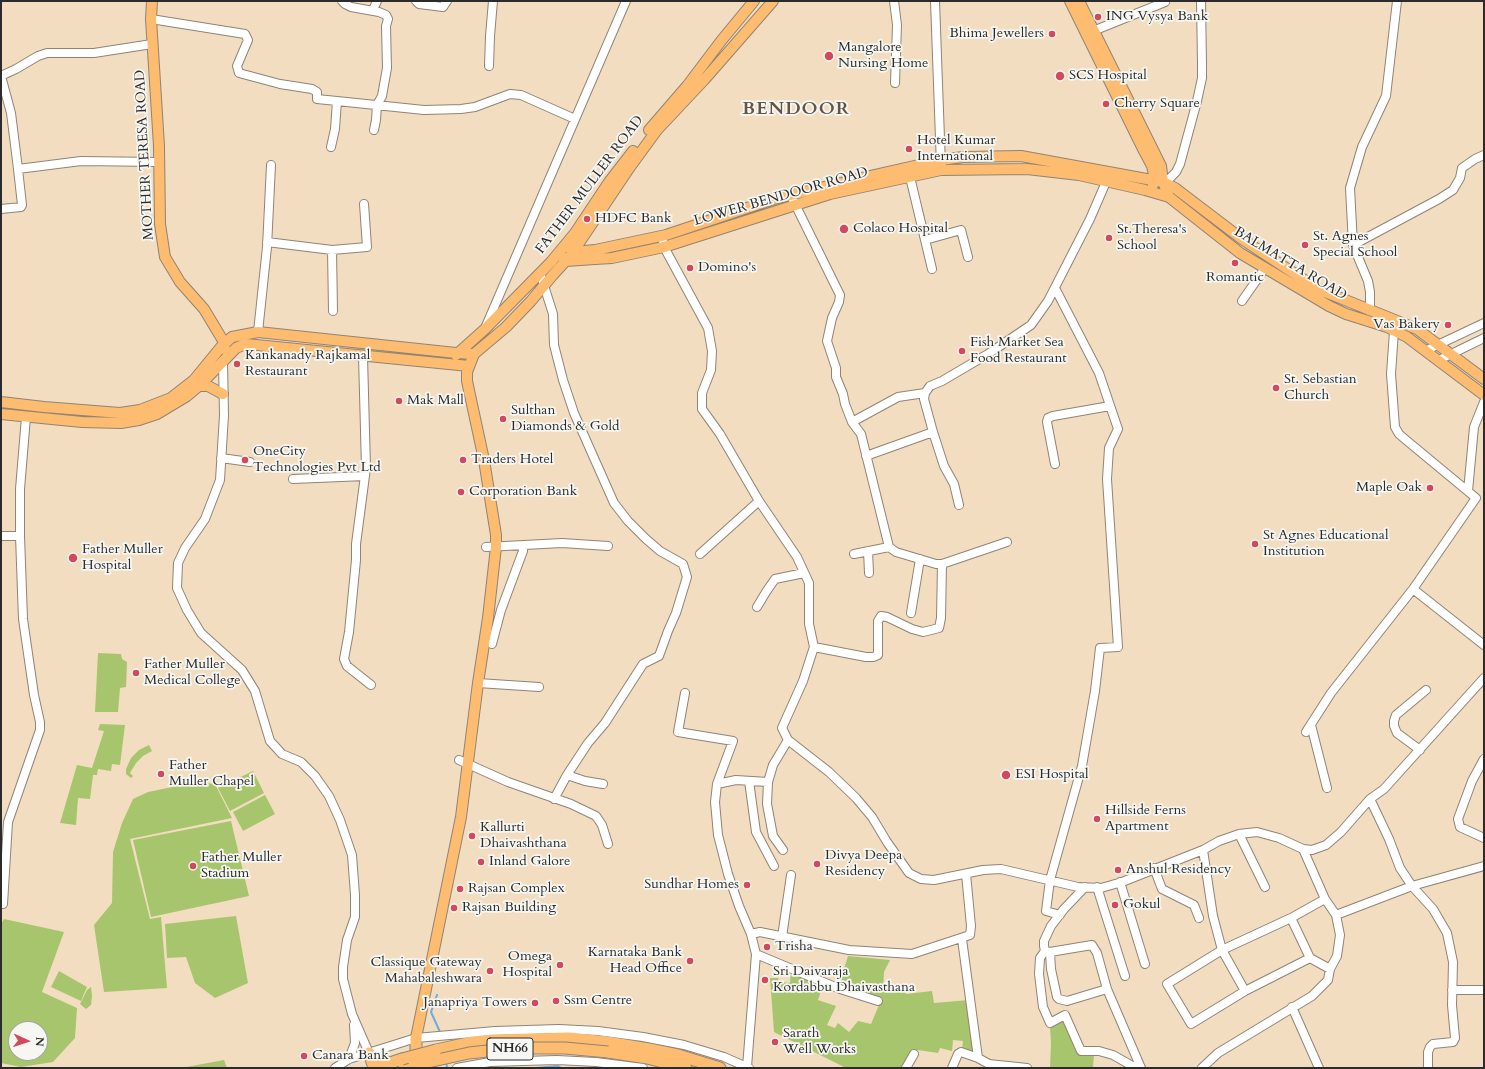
<!DOCTYPE html>
<html>
<head>
<meta charset="utf-8">
<style>
	body { margin:0 }
	#map { position:relative; width:1485px; height:1069px; overflow:hidden; background:#f3ddc1; font-family:Cardo,serif }
	canvas { display:block }
	.frame { position:absolute; inset:0; border:2px solid #2b2b2b; pointer-events:none }
	.north { position:absolute; left:8px; top:1021px; width:40px; height:40px; box-sizing:border-box; background:#f6f6f2; border:1px solid #a5a5a2; border-radius:50%; rotate:93deg; font-size:11px; font-weight:700; line-height:16px; text-align:center; color:#2b2b2b }
	.north::after { content:''; display:block; margin:auto; width:14px; height:18px; background:#d1495b; clip-path:polygon(50% 0,100% 100%,50% 72%,0 100%) }
</style>
</head>
<body>
<div id="map">
<canvas width="1485" height="1069"></canvas>
<div class="frame"></div>
<div class="north">N</div>
</div>
<script>
const ctx = document.querySelector('canvas').getContext('2d');
ctx.lineJoin = 'round';
function fill(path, color) {
  ctx.fillStyle = color;
  ctx.fill(path, 'evenodd');
}
function poly(rows) {
  const path = new Path2D();
  for (const r of rows) {
    path.moveTo(r[0], r[1]);
    for (let i = 2; i < r.length; i += 2) path.lineTo(r[i], r[i + 1]);
  }
  return path;
}
function trace(path, color, width, dash) {
  ctx.strokeStyle = color;
  ctx.lineWidth = width;
  ctx.lineCap = dash ? 'butt' : 'round';
  ctx.setLineDash(dash || []);
  ctx.stroke(path);
}
function drawText(font, color, halo, rows, align = 'center') {
  ctx.font = font + ' Cardo,serif';
  ctx.lineWidth = 3.5;
  ctx.setLineDash([]);
  ctx.textBaseline = 'middle';
  ctx.strokeStyle = halo;
  ctx.fillStyle = color;
  for (const [text, x, y, turn = 0] of rows) {
    ctx.save();
    ctx.translate(x, y);
    ctx.rotate((+turn || 0) * Math.PI / 180);
    ctx.textAlign = isNaN(turn) ? turn : align;
    if (halo) ctx.strokeText(text, 0, 0);
    ctx.fillText(text, 0, 0);
    ctx.restore();
  }
}
fill(poly([
	[98,653,121,654,122,659,127,662,126,687,120,688,118,712,95,712],
	[100,724,125,725,120,765,112,764,111,771,98,769,97,775,93,775,90,799,78,798,76,825,60,823,77,765,92,768,104,731,98,730],
	[149,745,152,751,143,756,136,763,130,773,133,776,131,778,126,774,126,769,131,758,139,750],
	[253,771,264,793,230,811,218,788],
	[197,782,215,784,232,818,130,839,150,919,161,917,167,988,104,992,94,925,112,903,113,852,122,823,133,799,148,792],
	[265,795,275,814,243,831,233,812],
	[231,821,249,896,151,917,133,840],
	[236,916,248,983,215,998,195,983,186,957,167,958,165,924],
	[4,919,64,932,42,992,77,1008,75,1038,53,1062,21,1067,1,1063,1,924],
	[16,1029,40,1029,40,1053,16,1053],
	[848,956,890,960,884,972,883,990,905,991,906,994,932,991,934,1003,969,1000,975,1054,962,1050,963,1041,953,1040,952,1051,940,1048,938,1053,918,1050,913,1052,902,1068,846,1068,774,1032,770,978,778,978,779,982,790,983,791,970,823,985,818,1000,836,1006,827,1025,835,1028,838,1023,849,1032,858,1021,871,1024,879,1005,881,999,839,985],
	[59,971,87,987,81,1001,51,987],
	[91,987,92,996,91,1005,86,1009,80,1004,87,990],
	[1065,1018,1080,1053,1094,1054,1093,1068,1050,1068,1051,1043,1050,1026],
	[224,1060,227,1068,181,1068]
]), '#a7c56c');
trace(poly([
	[437,995,431,1012,440,1032],
	[446,1061,447,1068],
	[446,1061,447,1068],
	[536,1068,558,1066,561,1068]
]), '#71aae0', 2);
const minor = poly([
	[342,1,345,4,351,7,379,12,386,15,388,19,386,26,387,68,382,96,377,105,376,120,374,130],
	[416,1,419,4,443,7,447,1],
	[894,1,897,25,895,83],
	[935,1,941,166],
	[373,10,377,1],
	[151,19,245,34,248,40,237,66,239,73,280,84,312,89,317,92,317,99,337,101],
	[1093,31,1165,2],
	[489,66,490,36,493,1],
	[1,76,11,113,18,169,81,161,159,162],
	[1,76,16,69,38,56,47,53,94,53,152,44],
	[331,147,335,129,337,101,424,110,461,109,475,107,510,94,521,95,575,119],
	[910,177,932,269],
	[1163,182,1170,178,1176,172,1180,164,1197,101,1202,78,1202,64,1201,1],
	[793,200,840,295,839,302,832,318,827,341,836,368,836,377,843,394,845,404,852,422,861,434,889,547,896,552,936,564,942,564,1007,542],
	[1,209,21,207,22,205,18,169],
	[662,236,664,247,708,328,712,351,711,370,702,393,702,409,720,434,759,501,797,557,809,583,809,624,814,647,803,681,782,728,788,740,829,772,856,798,872,817,887,842,909,873,921,879,934,880,983,870,1001,869,1078,887,1101,888,1122,882,1203,850,1219,841,1239,834,1257,832,1279,838,1303,849,1312,850,1326,845,1341,832,1370,799,1384,789,1484,678],
	[925,240,961,230,968,257],
	[267,242,332,250,367,247,364,204],
	[1353,245,1350,188,1362,147,1386,96,1397,1],
	[332,250,333,311],
	[540,273,553,314,554,345,563,380,574,413,614,503,628,521,646,539,660,551,683,564,687,577,676,613,668,631,659,656,643,664,605,723,588,743,567,775,554,799],
	[1055,288,1099,373,1118,429,1109,448,1107,479,1118,647,1100,648,1095,691,1082,766,1050,880,1046,911,1060,915],
	[1242,301,1265,268],
	[1370,311,1370,292,1368,281,1353,245,1439,199,1453,190,1460,178,1462,168,1475,159,1484,155],
	[486,326,626,1],
	[258,332,267,247,271,165],
	[1427,350,1484,323],
	[363,356,366,468,356,544,356,560,349,632,344,659,347,666,371,685],
	[1439,360,1484,338],
	[223,361,224,415,220,480,205,519,185,548,178,563,177,588,187,610,201,633,242,670,255,691,270,741,282,754,301,762,315,776,329,796,340,820,352,855,355,895,355,917,347,940,343,967,343,979,352,1014,369,1053],
	[852,422,898,397,925,393],
	[866,456,933,432],
	[221,458,250,462],
	[1055,464,1047,422,1048,418,1053,416,1110,406],
	[293,479,365,476],
	[1468,491,1474,427,1484,402],
	[959,505,954,484,944,466,933,432,924,399,925,393,930,386,942,381,988,354,1031,325,1048,301,1090,219,1106,182],
	[1,536,20,536],
	[486,547,562,543,608,546],
	[868,551,869,573],
	[700,554,759,501],
	[854,554,889,547],
	[1413,589,1484,645],
	[757,607,766,592,775,579,804,573],
	[911,613,920,559],
	[492,644,501,610,523,551,523,545],
	[814,647,866,657,873,657,878,655,878,621,881,616,887,617,912,629,923,632,939,628,941,618,942,564],
	[478,683,539,687],
	[685,693,678,732,733,741,717,784],
	[1311,725,1327,788],
	[1306,732,1331,693,1413,589,1476,498,1406,440,1399,434,1395,427,1391,374,1394,331],
	[1420,750,1397,733,1394,726,1394,721,1396,715,1426,690],
	[1484,759,1472,781,1458,819,1460,827,1484,838],
	[459,760,508,782,571,804,596,816,602,825,608,844],
	[567,775,585,781,603,784],
	[749,781,756,832,774,866],
	[1370,799,1389,839,1400,868,1412,886,1433,909,1447,933,1453,962,1452,1005,1455,1038,1453,1042,1433,1044,1430,1047,1428,1052,1428,1068],
	[1239,834,1265,887],
	[783,850,773,836,767,804,768,782,773,765,788,740],
	[1203,850,1213,916,1222,950,1245,991],
	[1154,868,1162,889,1194,905,1199,918],
	[1120,882,1145,964],
	[1085,887,1064,909,1051,926,1044,941,1044,946,1045,951,1050,952,1092,945,1097,953,1107,989,1141,1068],
	[1097,887,1125,976],
	[1325,899,1291,918,1222,950,1167,984,1191,1024,1245,991,1310,958,1330,969],
	[1,904,3,904,8,822,40,730,40,722,34,695,23,619,20,536,20,489,26,417],
	[1336,915,1412,886,1484,866],
	[1291,918,1310,958],
	[751,934,760,932,849,950,912,954,970,935,971,926,966,874],
	[782,937,791,875],
	[962,939,978,1058,989,1064,1027,1068],
	[1045,951,1040,958,1039,974,1043,1007,1050,1023,1065,1015,1081,1051,1099,1051,1113,1055,1136,1068],
	[1050,952,1051,969,1057,997,1059,999,1067,1001,1107,989],
	[756,954,840,989,878,1001],
	[1452,990,1484,990],
	[1292,1007,1319,1068],
	[349,1059,355,1043,354,1025],
	[747,1067,756,954,751,934,739,906,728,874,718,835,715,802,717,784,736,780,768,782],
	[335,1068,349,1059,416,1038,495,1031,559,1029,598,1031,643,1037,684,1045,724,1057,749,1068],
	[457,1068,490,1062,557,1060,596,1062,643,1068],
	[906,1068,914,1054],
	[952,1068,958,1054,961,1052,978,1058],
	[1202,1068,1218,1053,1312,996,1328,980,1330,969,1337,956,1340,935,1336,915,1325,899,1303,849]
]);
const major = poly([
	[152,1,151,19,159,146,160,224,165,257,180,282,204,309,225,344,224,349],
	[1070,1,1144,151,1152,166,1154,175,1153,185],
	[1079,1,1161,166,1163,182,1169,197,1240,253,1329,306,1346,314,1387,327,1407,337,1484,395],
	[649,130,687,86,721,41,754,1],
	[566,245,574,252,595,250,666,235,774,199,870,176,941,160,963,157,1021,156,1163,182,1175,188,1242,239,1318,289,1417,329,1484,379],
	[559,253,566,261,595,259,612,258,664,247,830,194,941,170,1027,169,1079,175,1145,190,1169,197],
	[456,355,485,329,551,262,575,233,609,182,633,151],
	[199,386,208,386,223,394],
	[1,402,44,407,120,413,140,410,171,398,194,380,221,347,232,337,258,332,456,353,474,354],
	[1,414,82,422,121,423,139,420,157,414,187,396,199,386,236,348,246,344,469,366],
	[416,1038,461,817,478,683,488,618,496,547,496,535,484,460,467,381,467,372,474,354,506,327,531,301,552,276,571,255,630,167,657,130,704,80,773,1]
]);
const highway = poly([
	[436,1050,473,1042,493,1040,569,1038,607,1042,649,1049,678,1055,720,1068],
	[608,1052,647,1058,686,1068],
	[369,1053,374,1068],
	[416,1064,416,1038],
	[375,1068,402,1059],
	[404,1068,414,1065]
]);
trace(minor, '#8f8476', 10);
trace(major, '#8f8476', 12);
trace(highway, '#8f8476', 13);
trace(minor, '#fff', 8);
trace(major, '#fdbc70', 10);
trace(highway, '#fdbc70', 11);
const highwayBridge = poly([
	[402,1059,436,1050],
	[414,1065,469,1053,515,1048,565,1048,608,1052]
]);
trace(highwayBridge, '#8f8476', 13, []);
trace(highwayBridge, '#fdbc70', 11);
for (const [x, y, r, color] of [
	[1098,17,4,"#d1495b"],
	[1052,34,4,"#d1495b"],
	[829,56,5,"#d1495b"],
	[1060,76,5,"#d1495b"],
	[1106,104,4,"#d1495b"],
	[909,149,4,"#d1495b"],
	[587,219,4,"#d1495b"],
	[844,229,5,"#d1495b"],
	[1109,238,4,"#d1495b"],
	[1305,245,4,"#d1495b"],
	[1235,263,4,"#d1495b"],
	[690,268,4,"#d1495b"],
	[1448,325,4,"#d1495b"],
	[962,351,4,"#d1495b"],
	[237,364,4,"#d1495b"],
	[1276,388,4,"#d1495b"],
	[399,401,4,"#d1495b"],
	[503,419,4,"#d1495b"],
	[245,460,4,"#d1495b"],
	[463,460,4,"#d1495b"],
	[1430,488,4,"#d1495b"],
	[461,492,4,"#d1495b"],
	[1255,544,4,"#d1495b"],
	[73,558,5,"#d1495b"],
	[136,673,4,"#d1495b"],
	[161,774,4,"#d1495b"],
	[1006,775,5,"#d1495b"],
	[1097,819,4,"#d1495b"],
	[472,836,4,"#d1495b"],
	[481,862,4,"#d1495b"],
	[817,864,4,"#d1495b"],
	[193,866,4,"#d1495b"],
	[1118,870,4,"#d1495b"],
	[747,885,4,"#d1495b"],
	[460,889,4,"#d1495b"],
	[1115,905,4,"#d1495b"],
	[454,908,4,"#d1495b"],
	[767,947,4,"#d1495b"],
	[690,961,4,"#d1495b"],
	[560,965,4,"#d1495b"],
	[490,971,4,"#d1495b"],
	[765,980,4,"#d1495b"],
	[556,1001,4,"#d1495b"],
	[535,1003,4,"#d1495b"],
	[775,1042,4,"#d1495b"],
	[304,1056,4,"#d1495b"]
]) {
  const dot = new Path2D();
  dot.arc(x, y, r, 0, 2 * Math.PI);
  ctx.fillStyle = color;
  ctx.fill(dot);
  trace(dot, '#f6f6f2', 1.5);
}
for (const [x, y, w] of [
	[510,1049,46]
]) {
  const box = new Path2D();
  box.roundRect(x - w / 2, y - 11, w, 22, 3);
  ctx.fillStyle = '#f6f6f2';
  ctx.fill(box);
  trace(box, '#2b2b2b', 1);
}
drawText('bold 13px', '#2b2b2b', null, [
	["NH66",510,1049]
]);
drawText('14px', '#2b2b2b', '#f6f6f2', [
	["ING Vysya Bank",1106,17],
	["Bhima Jewellers",1044,34,"right"],
	["Mangalore",838,48],
	["Nursing Home",838,64],
	["SCS Hospital",1069,76],
	["Cherry Square",1114,104],
	["Hotel Kumar",917,141],
	["International",917,157],
	["HDFC Bank",595,219],
	["Colaco Hospital",853,229],
	["St.Theresa's",1117,230],
	["School",1117,246],
	["St. Agnes",1313,237],
	["Special School",1313,253],
	["Domino's",698,268],
	["Romantic",1235,278,"center"],
	["Vas Bakery",1440,325,"right"],
	["Fish Market Sea",970,343],
	["Food Restaurant",970,359],
	["Kankanady Rajkamal",245,356],
	["Restaurant",245,372],
	["St. Sebastian",1284,380],
	["Church",1284,396],
	["Mak Mall",407,401],
	["Sulthan",511,411],
	["Diamonds & Gold",511,427],
	["OneCity",253,452],
	["Technologies Pvt Ltd",253,468],
	["Traders Hotel",471,460],
	["Maple Oak",1422,488,"right"],
	["Corporation Bank",469,492],
	["St Agnes Educational",1263,536],
	["Institution",1263,552],
	["Father Muller",82,550],
	["Hospital",82,566],
	["Father Muller",144,665],
	["Medical College",144,681],
	["Father",169,766],
	["Muller Chapel",169,782],
	["ESI Hospital",1015,775],
	["Hillside Ferns",1105,811],
	["Apartment",1105,827],
	["Kallurti",480,828],
	["Dhaivashthana",480,844],
	["Divya Deepa",825,856],
	["Residency",825,872],
	["Father Muller",201,858],
	["Stadium",201,874],
	["Inland Galore",489,862],
	["Anshul Residency",1126,870],
	["Sundhar Homes",739,885,"right"],
	["Rajsan Complex",468,889],
	["Gokul",1123,905],
	["Rajsan Building",462,908],
	["Trisha",775,947],
	["Karnataka Bank",682,953,"right"],
	["Head Office",682,969,"right"],
	["Omega",552,957,"right"],
	["Hospital",552,973,"right"],
	["Classique Gateway",482,963,"right"],
	["Mahabaleshwara",482,979,"right"],
	["Sri Daivaraja",773,972],
	["Kordabbu Dhaivasthana",773,988],
	["Ssm Centre",564,1001],
	["Janapriya Towers",527,1003,"right"],
	["Sarath",783,1034],
	["Well Works",783,1050],
	["Canara Bank",312,1056]
], 'left');
drawText('14px', '#2b2b2b', '#f6f6f2', [
	["MOTHER TERESA ROAD",145,155,-93],
	["FATHER MULLER ROAD",590,185,-53],
	["LOWER BENDOOR ROAD",781,197,-16],
	["BALMATTA ROAD",1290,264,31]
]);
ctx.letterSpacing = '1px';
drawText('bold 18px', '#635443', '#f6f6f2', [
	["BENDOOR",796,110]
]);
ctx.letterSpacing = '0px';
</script>
</body>
</html>
